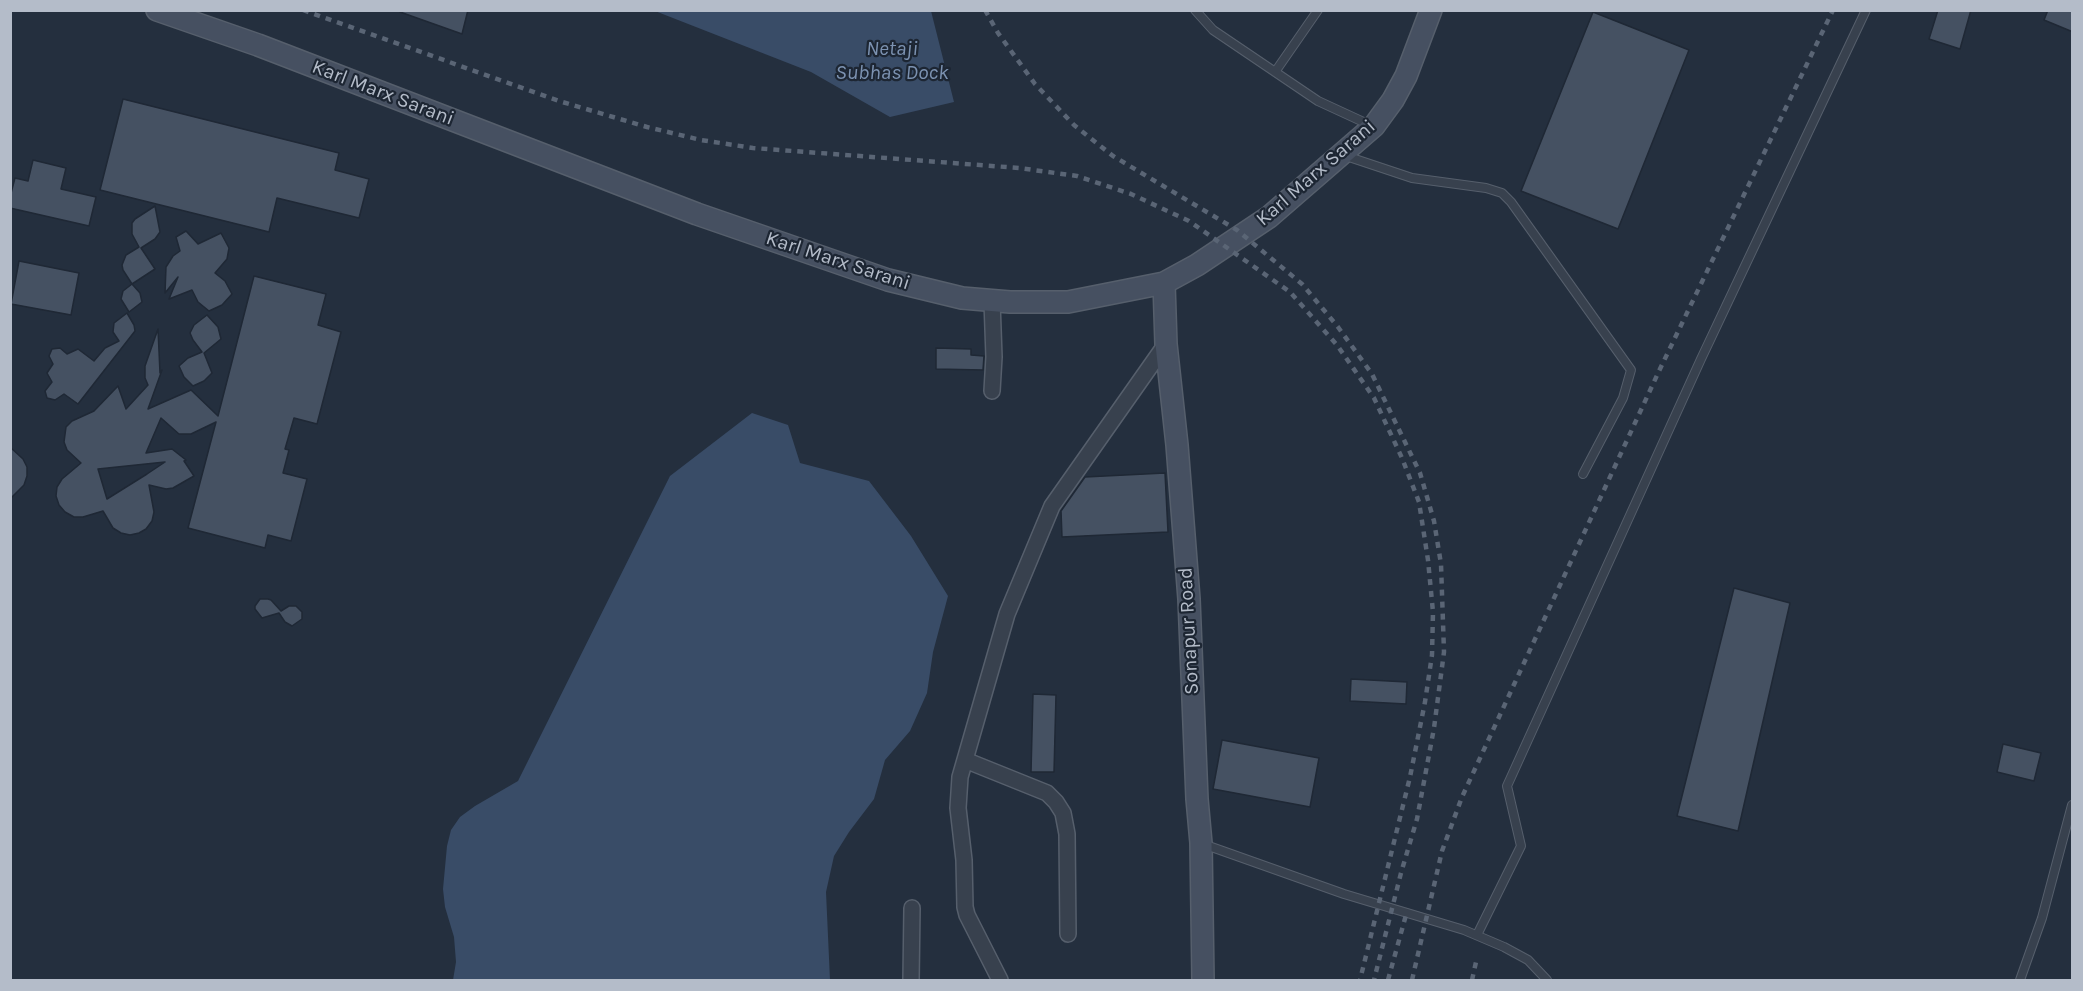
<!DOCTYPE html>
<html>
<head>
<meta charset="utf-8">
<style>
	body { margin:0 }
	#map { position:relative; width:2083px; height:991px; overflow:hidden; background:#242f3e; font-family:Karla,sans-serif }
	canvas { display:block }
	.frame { position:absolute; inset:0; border:12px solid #b4bcc9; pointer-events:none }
</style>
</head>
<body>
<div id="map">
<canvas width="2083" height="991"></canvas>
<div class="frame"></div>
</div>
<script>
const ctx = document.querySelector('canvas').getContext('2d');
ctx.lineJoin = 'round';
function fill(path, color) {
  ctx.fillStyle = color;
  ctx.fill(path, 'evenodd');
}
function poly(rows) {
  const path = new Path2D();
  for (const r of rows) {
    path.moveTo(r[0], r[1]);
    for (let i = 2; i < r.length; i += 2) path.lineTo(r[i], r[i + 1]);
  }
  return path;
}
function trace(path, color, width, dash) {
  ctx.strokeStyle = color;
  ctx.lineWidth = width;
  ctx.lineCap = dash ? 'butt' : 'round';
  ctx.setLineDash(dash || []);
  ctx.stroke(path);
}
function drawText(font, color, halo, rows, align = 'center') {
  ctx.font = font + ' Karla,sans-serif';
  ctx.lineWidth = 4.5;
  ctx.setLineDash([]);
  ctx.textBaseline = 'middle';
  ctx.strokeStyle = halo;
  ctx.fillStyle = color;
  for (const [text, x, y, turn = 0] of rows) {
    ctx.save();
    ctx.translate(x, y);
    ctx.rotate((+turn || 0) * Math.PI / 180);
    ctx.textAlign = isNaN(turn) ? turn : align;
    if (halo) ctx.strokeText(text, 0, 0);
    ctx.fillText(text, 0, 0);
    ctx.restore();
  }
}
fill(poly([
	[655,11,931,11,954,102,890,117,811,72],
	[752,413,788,425,800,463,869,481,911,536,948,596,933,652,927,693,910,731,885,760,874,799,849,832,834,856,826,892,830,980,453,980,456,962,454,937,445,907,443,889,447,846,451,830,460,817,475,806,518,781,670,476]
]), '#394c67');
const building = poly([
	[400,10,468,10,462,34,400,12,400,10],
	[1938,10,1971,10,1960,49,1929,39,1938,10],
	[2048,10,2073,10,2073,32,2044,20,2048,10],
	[1593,12,1689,50,1618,229,1521,191,1593,12],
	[123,99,339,153,335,170,369,179,359,218,277,198,269,232,100,190,123,99],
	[33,160,66,168,61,189,96,197,89,226,10,208,10,197,15,178,28,181,33,160],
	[155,206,160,232,155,239,141,248,155,269,132,284,123,270,122,265,126,255,139,247,132,234,132,223,135,219,155,206],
	[186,231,198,244,221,233,229,248,227,259,215,273,225,281,232,294,222,305,209,311,198,302,192,290,169,299,178,277,165,293,166,267,173,256,180,251,176,237,186,231],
	[19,261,79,273,71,315,11,304,19,261],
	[254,276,326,294,318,325,341,332,317,424,294,418,285,449,289,450,283,473,307,479,291,541,268,535,265,548,188,528,216,422,191,434,179,434,161,418,146,453,172,449,186,460,184,461,194,476,173,488,166,489,149,485,154,512,152,521,146,529,139,533,130,535,121,533,113,528,103,511,83,517,74,517,65,512,59,505,56,496,57,487,62,479,81,463,67,450,64,442,66,427,72,421,94,411,118,386,126,409,148,385,145,378,145,366,158,329,160,373,162,370,148,409,191,390,218,416,254,276],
	[165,462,147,474,107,499,98,469,165,462],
	[132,284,140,293,142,302,129,312,121,299,123,291,132,284],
	[127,313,134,325,135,331,78,404,64,394,55,400,47,398,45,391,52,382,47,373,53,364,49,356,52,349,60,348,67,354,78,349,94,361,105,348,119,341,113,332,114,323,127,313],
	[207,315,218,327,221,339,204,353,212,373,204,381,193,386,184,377,179,366,188,358,202,352,193,340,190,333,194,325,207,315],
	[936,348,971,349,971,355,984,356,983,370,936,369,936,348],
	[10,447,23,459,27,467,27,476,24,485,10,499,10,447],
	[1165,473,1168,532,1062,537,1061,511,1085,477,1165,473],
	[1734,588,1790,603,1738,831,1677,816,1734,588],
	[260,599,268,599,271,600,281,611,289,606,296,606,302,612,302,619,292,626,285,622,279,613,262,618,255,609,255,606,260,599],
	[1351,679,1407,682,1406,704,1350,701,1351,679],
	[1033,694,1056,695,1054,772,1031,772,1033,694],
	[1222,740,1319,758,1310,807,1213,789,1222,740],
	[2003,744,2041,753,2034,781,1997,772,2003,744]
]);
fill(building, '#455162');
trace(building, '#1f2835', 1.5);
const lane = poly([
	[1195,10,1213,30,1318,101,1370,125],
	[1275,72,1318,10],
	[1343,155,1412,178,1486,188,1502,193,1511,202,1631,370,1623,398,1583,474],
	[1203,844,1344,894,1464,930,1504,947,1528,960,1547,980],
	[1477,935,1521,846,1507,786,1701,359,1866,10],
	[2020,980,2042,918,2072,805]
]);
const street = poly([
	[992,301,994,357,992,391],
	[965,760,1047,793,1056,802,1063,813,1067,834,1068,934],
	[911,980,912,908],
	[1000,980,967,915,965,907,964,860,958,808,960,777,1007,614,1052,506,1166,344]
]);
const secondary = poly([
	[157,10,258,45,697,214,888,280,962,298,1010,302,1068,302,1164,283,1197,265,1269,217,1374,126,1393,100,1406,76,1431,10],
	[1164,283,1166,344,1177,445,1189,599,1197,799,1201,843,1203,980]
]);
trace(lane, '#565f6c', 10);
trace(street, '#565f6c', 18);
trace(secondary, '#565f6c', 24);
trace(lane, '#38414e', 8);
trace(street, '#38414e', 15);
trace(secondary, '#465061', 21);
trace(poly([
	[303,10,559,101,647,127,701,140,753,148,1019,168,1077,176,1131,194,1189,221,1290,292,1337,345,1374,398,1402,458,1419,502,1428,560,1433,612,1432,655,1425,702,1410,777,1360,980],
	[985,10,998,33,1035,84,1074,125,1113,156,1237,230,1302,284,1338,327,1372,374,1420,473,1434,521,1441,564,1444,652,1434,728,1417,819,1401,873,1374,980],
	[1388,980,1406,915],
	[1412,980,1442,851,1462,797,1659,371,1833,10],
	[1472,980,1476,962]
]), '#5a6575', 4.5, [6, 6]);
drawText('20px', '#b4bcc9', '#1d2633', [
	["Karl Marx Sarani",383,93,21],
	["Karl Marx Sarani",1316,173,-41],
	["Karl Marx Sarani",838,261,18],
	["Sonapur Road",1189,631,-93]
]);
drawText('italic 21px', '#7c92b1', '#1d2633', [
	["Netaji",892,49],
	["Subhas Dock",892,73]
]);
</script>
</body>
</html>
